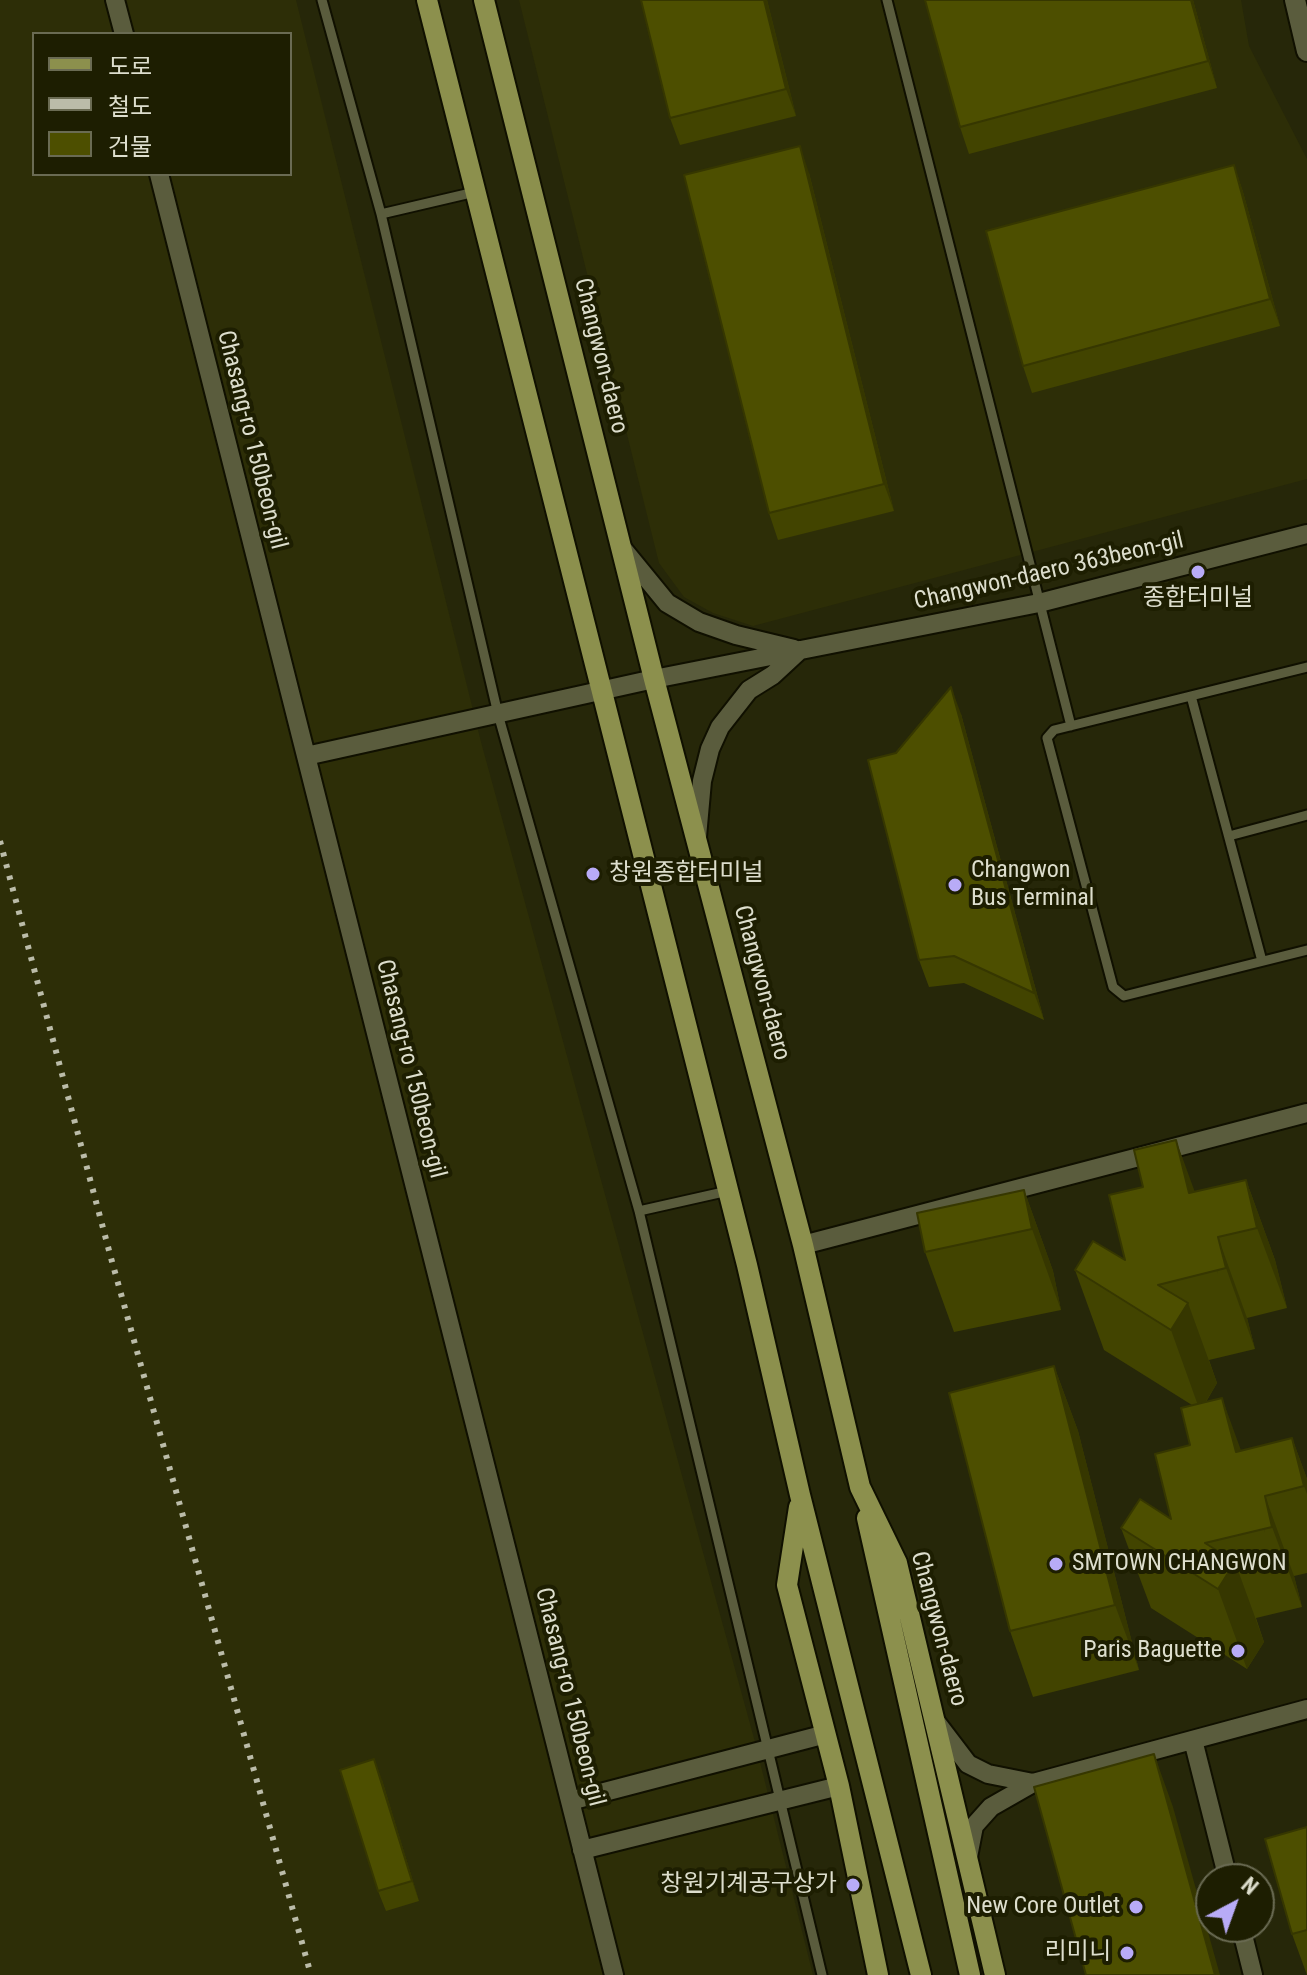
<!DOCTYPE html>
<html>
<head>
<meta charset="utf-8">
<style>
	body { margin:0 }
	#map { position:relative; width:1307px; height:1975px; overflow:hidden; background:#262709; font-family:"Roboto Condensed","Noto Sans KR",sans-serif }
	canvas { display:block }
	.legend { position:absolute; left:32px; top:32px; width:260px; height:144px; box-sizing:border-box; background:#1d1e01; border:2px solid #6a6b53; margin:0; padding:10px 14px; list-style:none; font-size:24px; color:#dddecd }
	.legend li { display:flex; align-items:center; gap:16px; height:40px }
	.legend b { width:40px; border:2px solid #6a6b53 }
	.north { position:absolute; left:1195px; top:1863px; width:80px; height:80px; box-sizing:border-box; background:#1d1e01; border:2px solid #6a6b53; border-radius:50%; rotate:41deg; font-size:22px; font-weight:700; line-height:32px; text-align:center; color:#dddecd }
	.north::after { content:''; display:block; margin:auto; width:28px; height:36px; background:#b8abf7; clip-path:polygon(50% 0,100% 100%,50% 72%,0 100%) }
</style>
</head>
<body>
<div id="map">
<canvas width="1307" height="1975"></canvas>
<ul class="legend">
<li><b style="height:10px;background:#8c904d"></b>도로</li>
<li><b style="height:10px;background:#bbbca9"></b>철도</li>
<li><b style="height:22px;background:#4d4f00"></b>건물</li>
</ul>
<div class="north">N</div>
</div>
<script>
const ctx = document.querySelector('canvas').getContext('2d');
ctx.lineJoin = 'round';
function fill(path, color) {
  ctx.fillStyle = color;
  ctx.fill(path, 'evenodd');
}
function poly(rows) {
  const path = new Path2D();
  for (const r of rows) {
    path.moveTo(r[0], r[1]);
    for (let i = 2; i < r.length; i += 2) path.lineTo(r[i], r[i + 1]);
  }
  return path;
}
function trace(path, color, width, dash) {
  ctx.strokeStyle = color;
  ctx.lineWidth = width;
  ctx.lineCap = dash ? 'butt' : 'round';
  ctx.setLineDash(dash || []);
  ctx.stroke(path);
}
function drawText(font, color, halo, rows, align = 'center') {
  ctx.font = font + ' "Roboto Condensed","Noto Sans KR",sans-serif';
  ctx.lineWidth = 8;
  ctx.setLineDash([]);
  ctx.textBaseline = 'middle';
  ctx.strokeStyle = halo;
  ctx.fillStyle = color;
  for (const [text, x, y, turn = 0] of rows) {
    ctx.save();
    ctx.translate(x, y);
    ctx.rotate((+turn || 0) * Math.PI / 180);
    ctx.textAlign = isNaN(turn) ? turn : align;
    if (halo) ctx.strokeText(text, 0, 0);
    ctx.fillText(text, 0, 0);
    ctx.restore();
  }
}
fill(poly([
	[0,0,296,0,481,742,755,1742,813,1975,0,1975],
	[34,34,290,34,290,174,34,174],
	[519,0,1241,0,1249,46,1307,159,1307,479,753,626,713,613,684,597,659,563]
]), '#2d2e07');
const service = poly([
	[322,0,381,214],
	[887,0,1071,726],
	[475,192,381,214,498,714,639,1211],
	[1307,667,1054,730,1047,738,1113,987,1124,996,1307,950],
	[1191,696,1262,961],
	[1229,836,1307,815],
	[728,1191,639,1211,822,1975]
]);
const minor = poly([
	[115,0,124,34],
	[159,174,614,1975],
	[622,548,667,603,699,622,736,635,794,649],
	[306,756,654,679,1039,603,1307,534],
	[697,837,702,781,710,749,720,727,749,690,773,675,800,650],
	[803,1245,1307,1113],
	[936,1722,968,1764,988,1774,1033,1783],
	[1193,1740,1228,1879],
	[570,1801,826,1734],
	[582,1850,839,1786],
	[968,1857,974,1826,991,1807,1033,1783,1307,1709],
	[1241,1927,1253,1975]
]);
const secondary = poly([
	[1295,0,1307,51]
]);
const primary = poly([
	[427,0,747,1265,800,1495,921,1975],
	[484,0,654,679,803,1245,860,1487,897,1563,995,1975],
	[799,1507,787,1585,839,1786,878,1975],
	[867,1518,970,1975]
]);
trace(service, '#101000', 13);
trace(minor, '#101000', 22);
trace(secondary, '#101000', 24);
trace(primary, '#101000', 24);
trace(service, '#5a5c3d', 9);
trace(minor, '#5a5c3d', 18);
trace(secondary, '#5a5c3d', 20);
trace(primary, '#8c904d', 20);
trace(poly([
	[0,841,111,1258,311,1975]
]), '#bbbca9', 6, [4, 8]);
fill(poly([
	[641,0,767,0,796,116,680,145,670,118],
	[925,0,1193,0,1217,88,969,154,960,127],
	[1234,165,1243,192,1280,326,1032,393,1023,366],
	[809,173,894,511,778,540,769,513],
	[961,714,1044,1020,964,983,929,987,919,960,896,753],
	[1246,1180,1275,1260,1287,1308,1247,1318,1255,1349,1209,1360,1217,1383,1206,1402,1241,1451,1292,1438,1307,1479,1307,1573,1294,1576,1302,1607,1256,1618,1264,1642,1247,1669,1151,1608,1121,1528,1171,1519,1190,1445,1192,1405,1104,1350,1075,1270,1125,1260,1195,1192],
	[1024,1190,1053,1271,1061,1310,954,1332,925,1252],
	[1054,1366,1078,1431,1139,1670,1033,1697,1010,1631],
	[382,1780,419,1901,386,1911,378,1891],
	[1307,1827,1307,1975,1292,1934]
]), '#424400');
fill(poly([
	[764,0,767,0,796,116,786,89],
	[1191,0,1193,0,1217,88,1208,61],
	[800,146,809,173,894,511,884,484],
	[1234,165,1243,192,1280,326,1270,299],
	[951,687,961,714,1044,1020,1034,993],
	[1176,1140,1205,1220,1218,1274,1189,1193],
	[1246,1180,1275,1260,1287,1308,1257,1228],
	[1024,1190,1053,1271,1061,1310,1032,1229],
	[1218,1237,1247,1318,1255,1349,1226,1268],
	[1188,1303,1217,1383,1200,1411,1171,1330],
	[1054,1366,1078,1431,1139,1670,1115,1605],
	[1222,1398,1251,1478,1265,1533,1236,1452],
	[1292,1438,1307,1479,1307,1494,1304,1486],
	[1265,1496,1294,1576,1302,1607,1272,1527],
	[1235,1562,1264,1642,1247,1669,1218,1589],
	[1154,1754,1173,1807,1220,1975,1215,1975],
	[374,1759,382,1780,419,1901,412,1881]
]), '#363700');
const building = poly([
	[641,0,764,0,786,89,670,118,641,0],
	[925,0,1191,0,1208,61,960,127,925,0],
	[800,146,884,484,769,513,684,175,800,146],
	[1234,165,1270,299,1023,366,986,231,1234,165],
	[951,687,1034,993,954,956,919,960,868,760,896,753,951,687],
	[1176,1140,1189,1193,1246,1180,1257,1228,1218,1237,1226,1268,1158,1285,1188,1303,1171,1330,1075,1270,1093,1241,1125,1260,1109,1195,1143,1187,1134,1150,1176,1140],
	[1024,1190,1032,1229,925,1252,917,1213,1024,1190],
	[1054,1366,1115,1605,1010,1631,949,1393,1054,1366],
	[1222,1398,1236,1452,1292,1438,1304,1486,1265,1496,1272,1527,1205,1543,1235,1562,1218,1589,1121,1528,1140,1499,1171,1519,1155,1454,1190,1445,1181,1408,1222,1398],
	[1154,1754,1215,1975,1086,1975,1034,1787,1154,1754],
	[374,1759,412,1881,378,1891,340,1770,374,1759],
	[1307,1827,1307,1930,1292,1934,1265,1839,1307,1827]
]);
fill(building, '#4d4f00');
trace(building, '#363700', 2);
for (const [x, y, r, color] of [
	[1198,572,8,"#b8abf7"],
	[593,874,8,"#b8abf7"],
	[955,885,8,"#b8abf7"],
	[1056,1564,8,"#b8abf7"],
	[1238,1651,8,"#b8abf7"],
	[853,1885,8,"#b8abf7"],
	[1136,1907,8,"#b8abf7"],
	[1127,1953,8,"#b8abf7"]
]) {
  const dot = new Path2D();
  dot.arc(x, y, r, 0, 2 * Math.PI);
  ctx.fillStyle = color;
  ctx.fill(dot);
  trace(dot, '#1d1e01', 3);
}
drawText('24px', '#dddecd', '#1d1e01', [
	["Changwon-daero",600,356,76],
	["Chasang-ro 150beon-gil",251,440,76],
	["Changwon-daero 363beon-gil",1049,572,-13],
	["Changwon-daero",761,983,75],
	["Chasang-ro 150beon-gil",410,1069,76],
	["Changwon-daero",938,1629,75],
	["Chasang-ro 150beon-gil",569,1697,76]
]);
drawText('24px', '#dddecd', '#1d1e01', [
	["종합터미널",1198,599,"center"],
	["Changwon",971,871,"left"],
	["Bus Terminal",971,899,"left"],
	["창원종합터미널",609,874,"left"],
	["SMTOWN CHANGWON",1072,1564,"left"],
	["Paris Baguette",1222,1651],
	["창원기계공구상가",837,1885],
	["New Core Outlet",1120,1907],
	["리미니",1111,1953]
], 'right');
</script>
</body>
</html>
